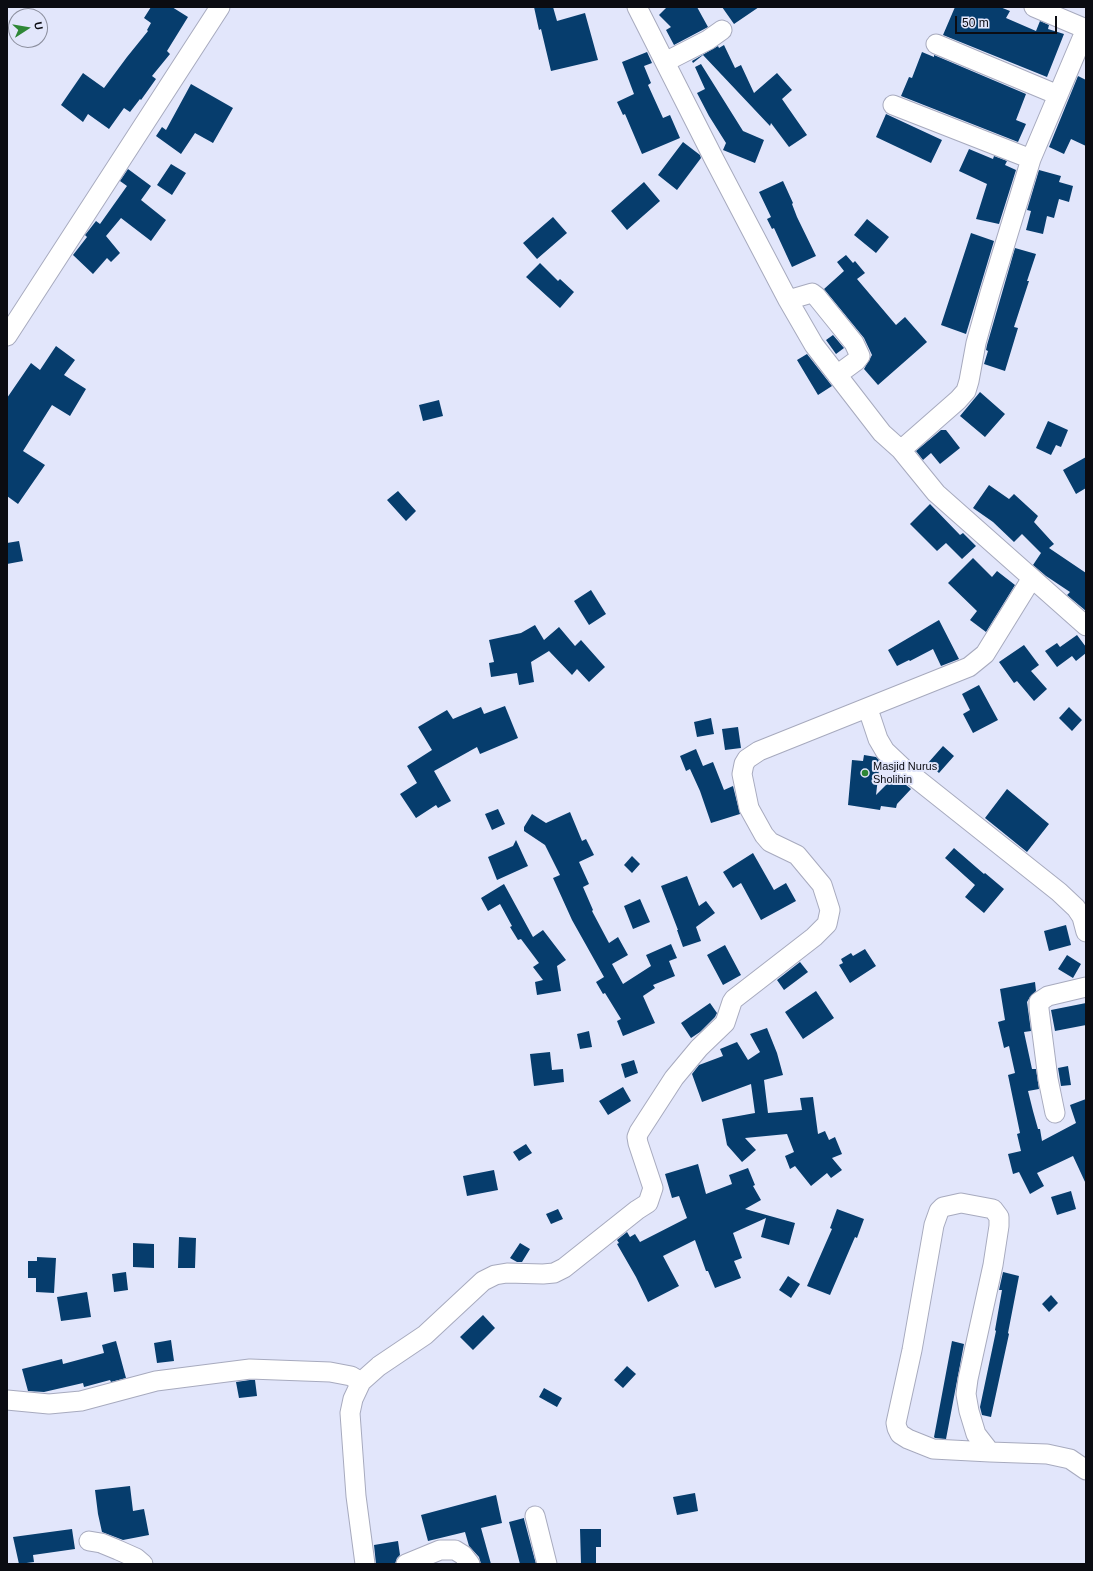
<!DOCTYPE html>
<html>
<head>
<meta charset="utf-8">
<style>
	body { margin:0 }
	#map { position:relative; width:1093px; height:1571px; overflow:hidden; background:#e2e6fb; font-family:Arial,sans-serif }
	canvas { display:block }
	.frame { position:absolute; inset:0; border:8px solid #0b0c12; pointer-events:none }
	.north { position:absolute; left:8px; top:8px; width:40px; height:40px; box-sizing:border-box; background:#e2e6fb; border:1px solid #8c8f9e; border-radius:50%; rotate:78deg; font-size:11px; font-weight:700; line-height:16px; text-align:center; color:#0b0c12 }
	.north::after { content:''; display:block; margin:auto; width:14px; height:18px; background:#2e8736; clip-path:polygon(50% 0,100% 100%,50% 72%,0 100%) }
	.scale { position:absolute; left:955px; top:16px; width:102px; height:18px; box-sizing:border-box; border:2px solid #0b0c12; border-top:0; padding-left:5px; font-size:12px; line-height:14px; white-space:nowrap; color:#0b0c12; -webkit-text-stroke:3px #e2e6fb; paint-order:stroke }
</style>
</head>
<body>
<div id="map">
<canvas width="1093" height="1571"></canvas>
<div class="frame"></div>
<div class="north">U</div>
<div class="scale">50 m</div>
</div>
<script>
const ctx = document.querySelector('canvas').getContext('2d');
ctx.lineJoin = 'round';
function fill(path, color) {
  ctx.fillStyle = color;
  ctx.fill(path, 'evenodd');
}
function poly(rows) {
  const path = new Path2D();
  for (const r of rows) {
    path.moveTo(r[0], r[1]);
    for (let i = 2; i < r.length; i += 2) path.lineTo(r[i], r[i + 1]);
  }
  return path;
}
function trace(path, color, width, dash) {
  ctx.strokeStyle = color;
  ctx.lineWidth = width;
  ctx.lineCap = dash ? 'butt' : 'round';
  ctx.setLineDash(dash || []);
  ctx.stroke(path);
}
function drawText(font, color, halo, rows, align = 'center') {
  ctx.font = font + ' Arial,sans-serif';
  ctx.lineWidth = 4;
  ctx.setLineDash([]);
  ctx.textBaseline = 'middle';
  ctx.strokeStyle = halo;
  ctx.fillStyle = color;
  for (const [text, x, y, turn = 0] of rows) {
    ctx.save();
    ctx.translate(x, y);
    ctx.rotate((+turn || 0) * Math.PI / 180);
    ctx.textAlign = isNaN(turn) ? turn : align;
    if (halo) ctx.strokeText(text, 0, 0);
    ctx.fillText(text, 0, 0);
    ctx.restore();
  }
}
fill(poly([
	[151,7,172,7,188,17,167,51,170,54,152,76,156,79,141,100,140,99,130,112,124,108,109,129,88,114,83,122,61,105,83,73,104,88,127,57,148,31,147,30,151,23,144,18],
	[534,7,553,7,557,21,585,13,598,60,551,71,541,29,539,30],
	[667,7,697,7,708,27,674,45,666,30,671,27,659,15],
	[722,7,759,7,734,24],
	[955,7,1000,7,1010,11,1006,18,1036,31,1040,21,1049,25,1048,29,1064,34,1047,77,943,35],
	[724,45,735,68,741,65,754,93,777,73,792,90,782,99,807,135,789,147,771,123,770,126,703,55,693,63,692,61,718,46,719,48],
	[647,52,652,63,644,66,651,83,648,85,663,118,670,115,680,138,642,154,625,114,623,115,617,102,634,94,622,62],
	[922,52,934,57,934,55,1026,94,1016,120,1026,124,1018,142,901,96,909,77,912,78],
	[701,64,743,131,764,140,755,163,723,150,726,143,709,116,697,93,705,89,695,67],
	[1078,76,1086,80,1086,146,1071,139,1064,154,1049,147],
	[191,84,233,108,213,143,195,133,181,154,156,136,162,127,166,130],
	[886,114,942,140,931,163,876,137],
	[683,142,700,155,701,158,677,190,658,175],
	[969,149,993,159,994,156,1007,161,1005,165,1016,170,999,224,976,219,987,184,959,171],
	[171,164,186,173,172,195,157,185],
	[128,169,151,186,141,200,166,220,151,241,121,218,106,236,120,253,111,262,107,258,93,274,73,255,87,237,85,235,89,230,96,221,100,224,127,186,120,181],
	[1039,170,1061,176,1059,182,1073,186,1069,202,1059,199,1054,218,1047,216,1043,234,1026,230,1031,211,1027,210],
	[783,181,793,203,792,204,797,217,816,256,792,267,774,228,772,229,767,219,771,217,759,192],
	[644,182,660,201,627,230,611,211],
	[553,217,567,233,537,259,523,243],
	[867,219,889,237,876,253,854,235],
	[971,233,994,241,966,334,941,325],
	[1015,248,1036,254,1027,281,1029,281,1014,327,1018,328,1005,371,984,364,988,351,986,350,987,345],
	[846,255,853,263,855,261,865,273,857,279,896,325,905,317,927,342,878,385,864,369,872,355,864,338,824,289,844,271,837,262],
	[540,263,558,281,560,279,574,292,560,308,526,277],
	[833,335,844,348,836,354,826,340],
	[56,346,75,360,64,375,86,389,70,416,52,405,23,451,45,465,18,504,7,496,7,398,31,363,40,370],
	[807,354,832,386,818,395,797,360],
	[980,392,1005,414,985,437,960,416],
	[439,400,443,416,423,421,419,405],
	[1048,421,1068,430,1061,447,1056,445,1051,455,1036,448],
	[941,430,946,430,960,448,940,464,931,453,923,460,916,451],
	[1086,457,1086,488,1076,494,1063,470],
	[989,485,1009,499,1014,494,1038,516,1034,522,1054,544,1049,548,1086,573,1086,611,1067,595,1070,592,1046,576,1033,565,1041,553,1022,534,1014,542,993,522,973,508],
	[398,491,416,511,406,521,387,500],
	[930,504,960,535,963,533,976,546,962,559,946,543,937,551,910,524],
	[19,541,23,561,7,564,7,543],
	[973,558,992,577,997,571,1015,585,986,632,970,620,977,611,948,583],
	[591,590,606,614,589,625,574,601],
	[939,620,959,659,941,666,933,649,910,661,909,660,897,666,888,650],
	[535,625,544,640,559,627,575,646,581,640,605,667,589,682,577,669,572,675,549,651,531,662,534,682,519,685,517,673,491,677,489,663,494,662,489,640,521,633],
	[1077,635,1086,647,1086,653,1076,661,1072,656,1057,667,1045,651,1057,643,1060,647],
	[1024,645,1039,665,1031,671,1047,689,1034,701,1017,681,1014,683,999,662],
	[979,685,998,720,973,733,963,714,970,710,962,694],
	[505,706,518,738,480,754,477,747,434,771,451,801,438,808,436,805,416,818,400,794,417,783,407,766,432,750,418,727,447,710,453,719,481,707,484,714],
	[1069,707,1082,720,1072,731,1059,718],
	[711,718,714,734,697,737,694,722],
	[738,727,741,748,725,750,722,729],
	[943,746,954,756,939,773,928,763],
	[696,749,703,766,713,762,724,790,733,786,740,814,711,823,700,791,690,769,686,771,680,756],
	[864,755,876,757,880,761,876,795,895,776,911,789,897,804,896,808,881,806,880,810,848,805,852,760,863,761],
	[1007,789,1049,824,1027,852,985,818],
	[498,809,505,824,492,830,485,814],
	[570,812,582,841,586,839,594,855,579,862,589,884,583,887,593,910,592,911,609,943,618,937,628,955,612,964,623,984,651,966,646,955,671,944,677,958,669,961,675,976,653,985,655,988,643,996,655,1023,623,1036,617,1021,621,1019,605,993,603,994,596,982,604,977,572,920,553,878,560,875,545,845,524,831,524,827,532,814,546,823],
	[516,840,528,866,497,880,488,857,513,846],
	[954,848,984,874,985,873,1004,889,984,913,965,897,975,885,945,858],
	[753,853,774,890,786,883,796,901,761,920,741,883,733,888,723,872],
	[632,856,640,864,632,873,624,865],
	[687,876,699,906,706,901,715,913,696,927,701,941,683,947,677,930,678,930,661,886],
	[504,884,533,937,543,930,566,960,557,966,561,991,537,995,535,982,543,980,533,967,539,963,521,939,518,940,510,927,512,926,500,904,488,911,481,898],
	[640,899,650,922,633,929,624,906],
	[1066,925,1071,945,1049,951,1044,931],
	[725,945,741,975,723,985,707,955],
	[865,949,876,966,850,983,839,965,843,963,841,959,851,953,853,956],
	[1067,955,1081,964,1073,978,1058,969],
	[800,962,808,972,784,990,777,980],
	[1035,982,1036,991,1030,997,1027,1002,1031,1031,1024,1032,1032,1069,1036,1069,1039,1089,1028,1091,1033,1111,1038,1129,1040,1129,1042,1141,1076,1123,1070,1105,1086,1099,1086,1184,1073,1156,1037,1173,1044,1186,1030,1194,1019,1172,1013,1174,1008,1154,1021,1151,1017,1134,1020,1133,1008,1075,1015,1073,1009,1046,1004,1048,998,1022,1005,1020,1000,989],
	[816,991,834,1018,803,1039,785,1012],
	[710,1003,717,1013,715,1017,700,1032,691,1038,681,1023],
	[1086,1003,1086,1025,1055,1031,1051,1010],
	[767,1028,777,1053,783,1075,764,1080,768,1113,802,1110,800,1098,813,1097,818,1134,825,1131,829,1140,835,1137,842,1154,832,1158,842,1170,831,1178,827,1173,811,1186,795,1166,790,1169,785,1156,794,1152,787,1134,745,1138,756,1150,742,1162,727,1145,722,1119,755,1113,751,1084,702,1102,692,1074,699,1065,723,1056,720,1049,737,1042,748,1060,760,1052,750,1034],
	[589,1031,592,1047,580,1049,577,1034],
	[550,1052,552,1070,563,1069,564,1082,534,1086,530,1054],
	[634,1060,638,1073,625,1078,621,1064],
	[1068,1066,1071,1085,1061,1086,1058,1068],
	[623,1087,631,1101,608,1115,599,1101],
	[526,1144,532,1153,519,1161,513,1152],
	[698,1164,706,1194,732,1184,729,1175,748,1168,755,1185,753,1186,761,1200,745,1209,795,1223,789,1245,761,1237,766,1218,733,1233,742,1258,734,1261,741,1278,715,1288,708,1271,706,1271,695,1240,663,1256,679,1286,648,1302,636,1277,617,1244,619,1243,617,1240,627,1232,630,1237,635,1234,640,1242,687,1218,679,1196,672,1198,665,1174],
	[494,1170,498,1190,467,1196,463,1176],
	[1071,1191,1076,1209,1057,1215,1051,1197],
	[558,1209,563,1219,551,1224,546,1214],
	[837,1209,864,1219,857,1238,855,1237,830,1295,807,1286,832,1229,830,1228],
	[179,1237,196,1238,195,1268,178,1268],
	[133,1243,154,1244,154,1268,133,1267],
	[520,1243,530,1249,522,1262,517,1262,510,1258],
	[37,1257,56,1258,54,1293,36,1292,36,1278,28,1278,28,1261,37,1261],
	[126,1272,128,1290,114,1292,112,1274],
	[1003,1272,1019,1276,1008,1333,1009,1334,991,1417,982,1415,980,1407,996,1331,995,1330,1002,1290,999,1290],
	[788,1276,800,1284,791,1298,779,1290],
	[87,1292,91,1317,61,1321,57,1297],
	[1051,1295,1058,1303,1049,1312,1042,1304],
	[483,1315,495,1328,473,1350,460,1337],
	[171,1340,174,1361,157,1363,154,1343],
	[116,1341,126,1378,111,1382,110,1380,84,1387,83,1383,44,1392,28,1391,22,1369,62,1359,63,1364,104,1353,102,1345],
	[952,1341,964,1344,946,1439,935,1438,934,1437],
	[627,1366,636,1374,623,1388,614,1380],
	[250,1380,255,1380,257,1396,239,1398,236,1382],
	[544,1388,562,1398,557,1407,539,1397],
	[130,1486,133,1511,144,1509,149,1535,123,1540,102,1532,98,1514,95,1490],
	[695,1493,698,1511,677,1515,673,1497],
	[496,1495,502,1523,481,1528,491,1564,481,1564,479,1557,469,1546,465,1532,428,1541,421,1515],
	[524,1518,524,1519,536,1564,520,1564,509,1522],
	[72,1529,75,1549,33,1555,34,1562,19,1564,13,1537],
	[580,1529,601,1529,601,1547,596,1547,596,1564,581,1564],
	[398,1541,400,1555,397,1558,395,1564,376,1564,374,1545]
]), '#063d6d');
const minor = poly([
	[637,7,714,159,788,300,814,345,882,433,901,450,936,493,1086,626],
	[1034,7,1086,29],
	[936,44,1058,95],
	[665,62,708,40,722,30],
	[893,105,1031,159],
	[788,300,812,293,816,296,854,343,860,356,856,361,837,375],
	[7,336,220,7],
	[901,450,958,400,966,391,969,381,976,343,990,293,1031,159,1086,29],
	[868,709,878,739,885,751,903,768,1059,892,1076,908,1082,917,1086,932],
	[1055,1113,1048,1079,1039,1009,1039,1002,1048,996,1086,987],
	[7,1400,49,1404,81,1401,156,1381,250,1369,330,1372,351,1376,361,1382],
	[990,1452,976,1434,969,1411,966,1394,968,1379,993,1265,999,1226,999,1217,993,1209,961,1203,943,1207,939,1211,934,1225,912,1350,896,1423,897,1428,900,1434,908,1439,933,1449,990,1452,1047,1454,1070,1459,1086,1470],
	[535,1516,547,1564],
	[89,1541,101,1543,118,1550,136,1558,143,1564],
	[365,1564,356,1496,350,1413,353,1399,361,1382,379,1366,425,1335,483,1281,495,1275,507,1273,543,1274,554,1273,564,1268,637,1210,648,1203,653,1188,638,1143,637,1137,639,1132,674,1078,699,1048,725,1023,732,1002,734,999,814,937,827,924,830,910,822,885,797,855,770,842,764,835,749,808,742,774,744,764,747,759,759,751,969,667,985,654,1032,578],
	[406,1564,440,1550,455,1550,463,1555,470,1564]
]);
trace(minor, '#a7aabe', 21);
trace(minor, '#fff', 19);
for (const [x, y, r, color] of [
	[865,773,4,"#2e8736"]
]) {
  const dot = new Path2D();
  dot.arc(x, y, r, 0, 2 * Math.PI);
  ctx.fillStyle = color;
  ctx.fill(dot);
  trace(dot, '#e2e6fb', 1.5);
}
drawText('11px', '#0b0c12', '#e2e6fb', [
	["Masjid Nurus",873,767],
	["Sholihin",873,780]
], 'left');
</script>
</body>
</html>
